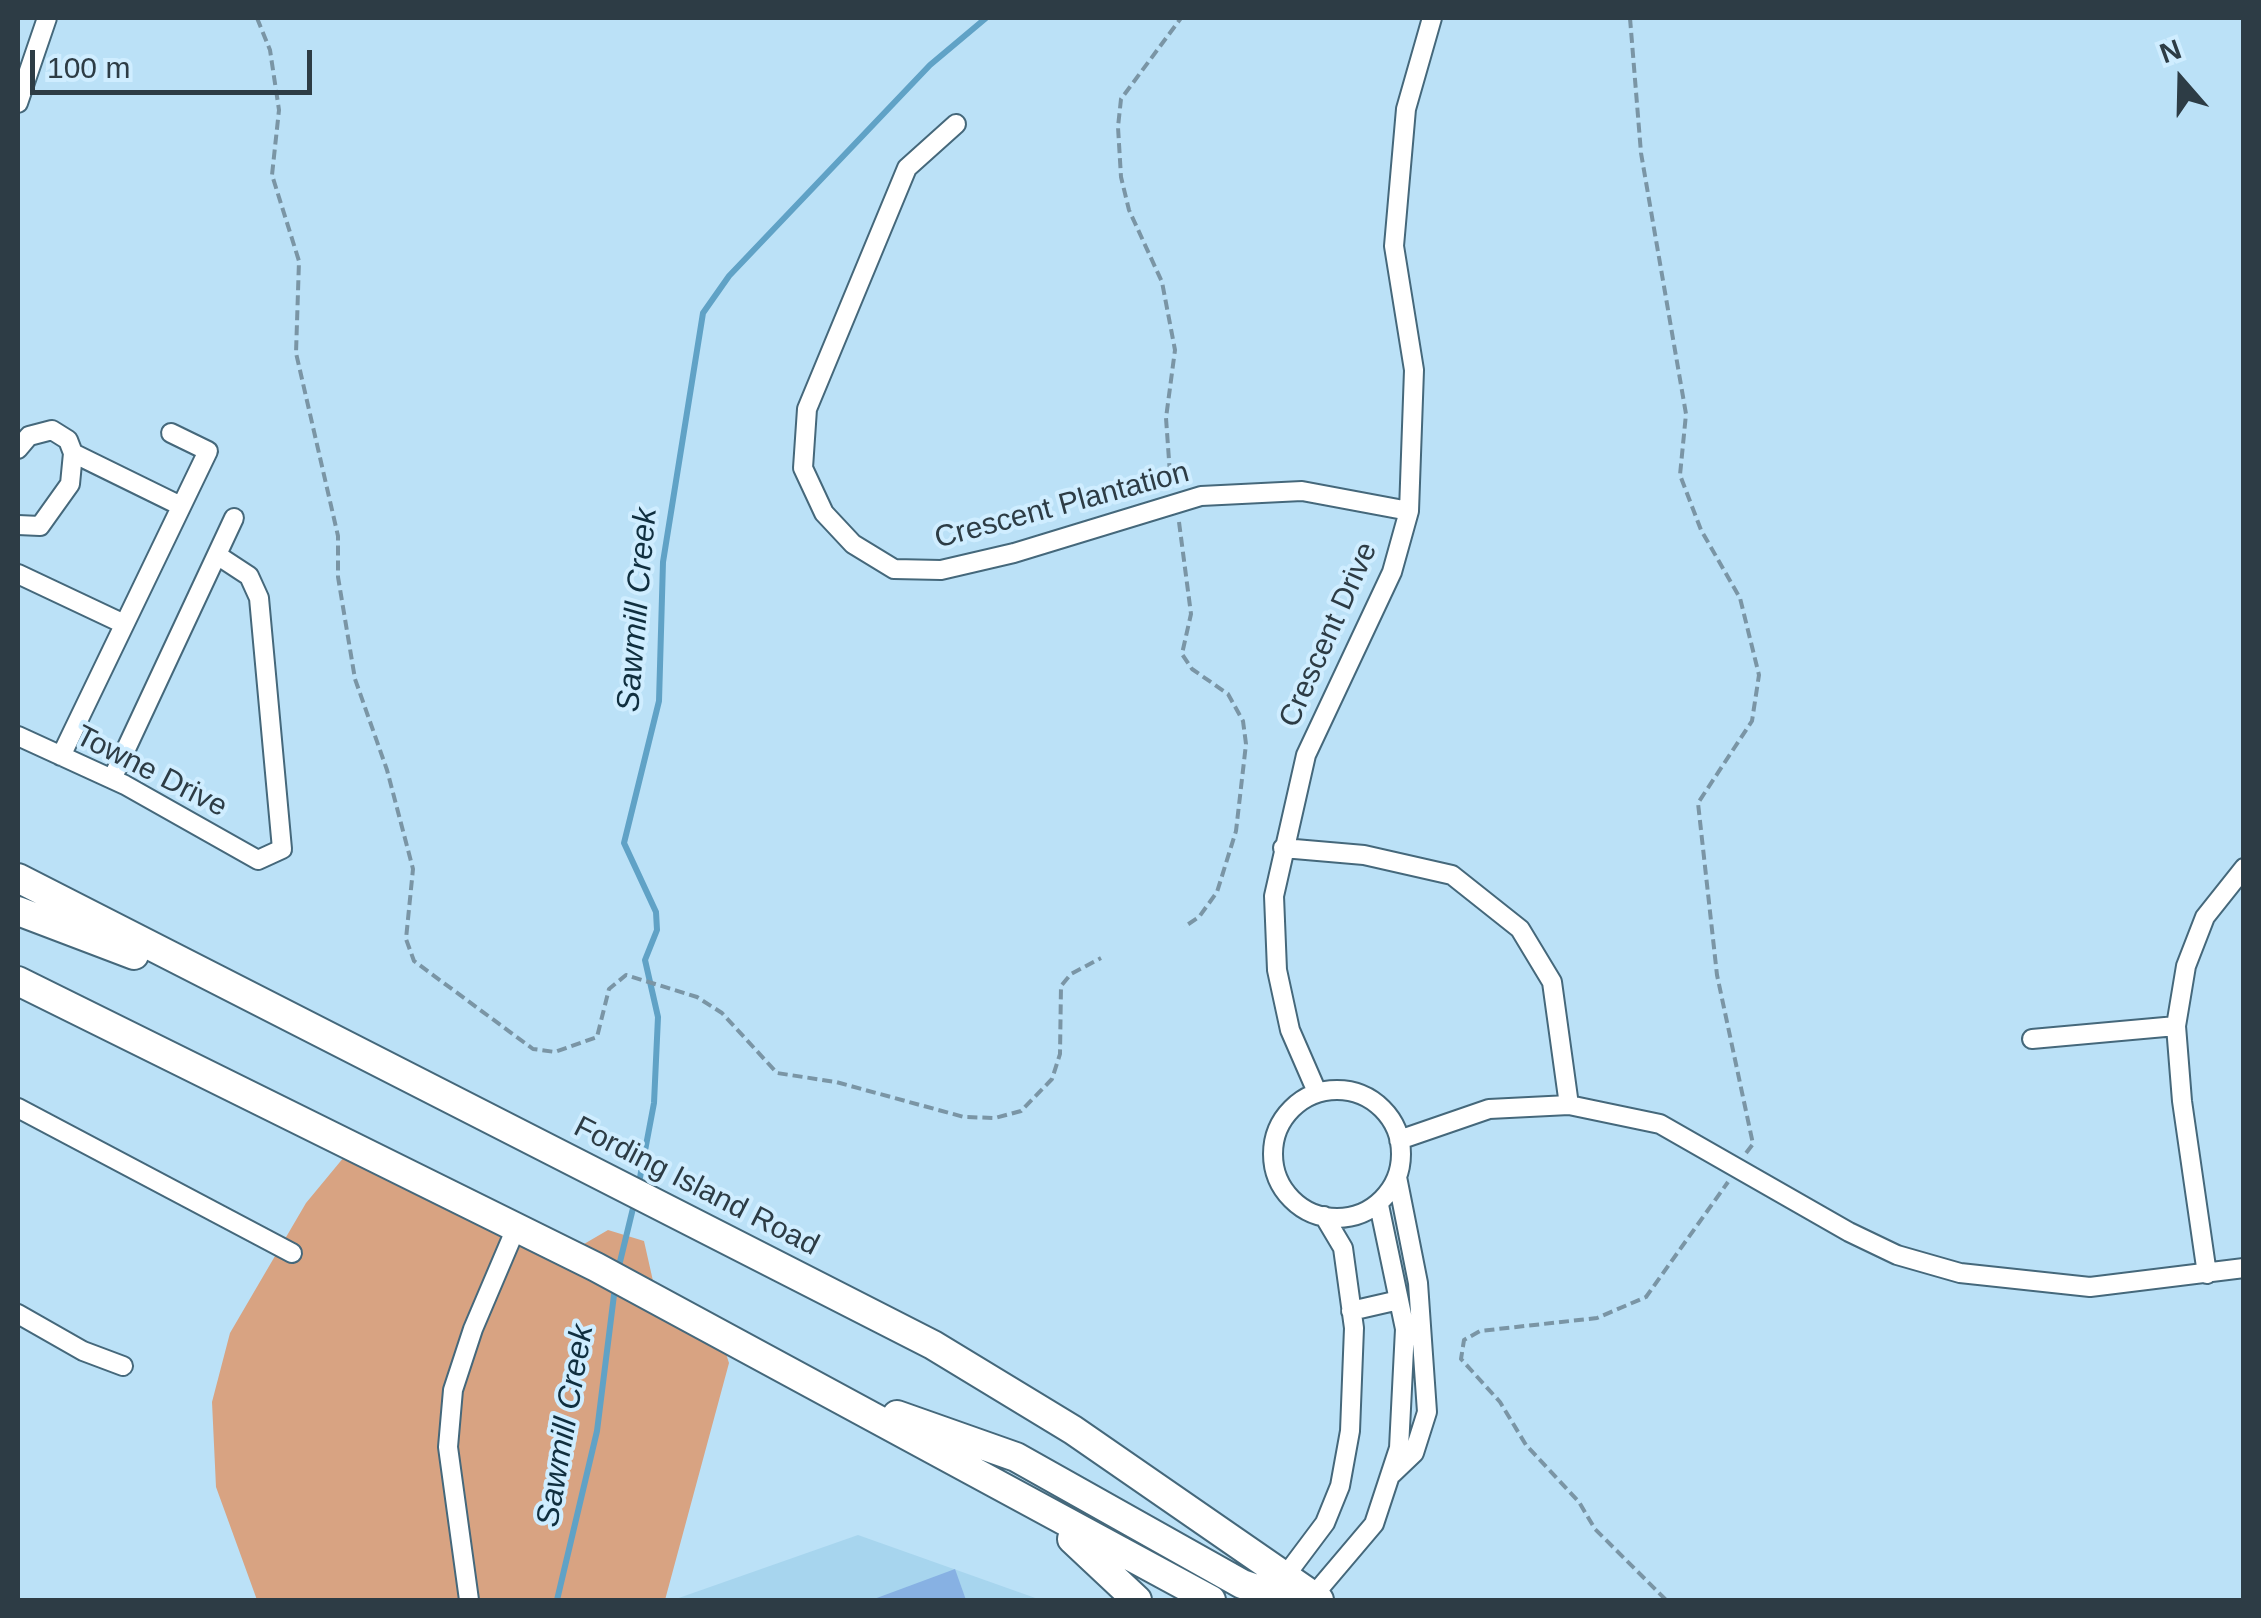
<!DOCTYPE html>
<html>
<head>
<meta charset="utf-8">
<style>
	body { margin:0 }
	#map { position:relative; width:2261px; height:1618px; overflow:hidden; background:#bbe1f7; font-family:Helvetica,sans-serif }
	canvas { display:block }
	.frame { position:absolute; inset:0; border:20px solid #2d3c45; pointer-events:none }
	.north { position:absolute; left:2131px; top:30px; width:100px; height:100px; -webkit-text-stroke:8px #cfedff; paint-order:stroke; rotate:340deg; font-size:28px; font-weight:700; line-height:40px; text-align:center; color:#2d3c45 }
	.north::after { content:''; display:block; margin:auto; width:35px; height:45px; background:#2d3c45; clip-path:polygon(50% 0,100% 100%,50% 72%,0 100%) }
	.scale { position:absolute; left:30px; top:50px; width:282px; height:45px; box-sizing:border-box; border:5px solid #2d3c45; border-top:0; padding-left:12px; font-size:30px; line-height:35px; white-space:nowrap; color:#2d3c45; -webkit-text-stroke:8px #cfedff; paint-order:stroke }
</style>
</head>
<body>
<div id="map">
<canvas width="2261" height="1618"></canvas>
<div class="frame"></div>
<div class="north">N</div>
<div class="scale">100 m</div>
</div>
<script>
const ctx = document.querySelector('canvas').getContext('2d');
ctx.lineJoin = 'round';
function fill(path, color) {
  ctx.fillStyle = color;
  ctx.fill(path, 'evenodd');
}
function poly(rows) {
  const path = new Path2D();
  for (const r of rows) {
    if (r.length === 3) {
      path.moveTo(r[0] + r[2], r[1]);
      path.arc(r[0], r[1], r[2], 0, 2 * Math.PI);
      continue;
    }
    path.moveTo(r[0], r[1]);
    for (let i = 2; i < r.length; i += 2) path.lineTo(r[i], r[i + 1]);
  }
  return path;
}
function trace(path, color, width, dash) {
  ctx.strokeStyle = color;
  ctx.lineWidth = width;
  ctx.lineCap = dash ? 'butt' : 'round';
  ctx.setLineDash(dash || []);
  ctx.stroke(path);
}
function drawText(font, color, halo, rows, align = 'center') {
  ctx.font = font + ' Helvetica,sans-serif';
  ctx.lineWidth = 8;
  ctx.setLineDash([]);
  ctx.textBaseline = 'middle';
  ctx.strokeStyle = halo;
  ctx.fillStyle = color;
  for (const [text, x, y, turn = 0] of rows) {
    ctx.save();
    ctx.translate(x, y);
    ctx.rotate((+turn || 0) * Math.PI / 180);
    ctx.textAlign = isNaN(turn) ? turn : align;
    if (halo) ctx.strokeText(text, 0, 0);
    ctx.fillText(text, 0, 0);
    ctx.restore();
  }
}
fill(poly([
	[858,1535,1041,1600,673,1600]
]), '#a7d5ee');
fill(poly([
	[364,1146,584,1244,608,1230,644,1241,653,1281,716,1323,729,1363,665,1600,257,1600,216,1487,212,1402,230,1333,306,1203,349,1151]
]), '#d8a382');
trace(poly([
	[638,1188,654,1103,658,1017,645,960,657,930,656,912,624,843,659,701,663,562,703,313,729,276,930,65,986,18],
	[618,1270,635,1200],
	[557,1600,597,1431,615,1287]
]), '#60a2c6', 6);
fill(poly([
	[955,1569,966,1600,874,1600,874,1599]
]), '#87b1e3');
const minor = poly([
	[18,103,47,18],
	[956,124,907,168,807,409,803,468,824,513,853,544,894,569,941,570,1014,553,1201,496,1302,491,1409,511],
	[18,449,29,436,52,430,68,440,73,453,70,484,40,526,18,525],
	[73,453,181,506],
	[18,574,124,624],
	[18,736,125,785,258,860,282,849,259,598,249,576,217,555],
	[61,756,208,451,171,433],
	[112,779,234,518],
	[1283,848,1364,855,1452,875,1520,929,1552,982,1569,1105],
	[2032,1039,2176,1026],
	[1337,1154,64],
	[1317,1092,1290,1030,1277,970,1274,896,1306,755,1392,572,1409,511,1414,370,1394,246,1406,109,1432,18],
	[18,1108,292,1253],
	[1399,1140,1489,1109,1569,1105,1660,1124,1849,1232,1897,1255,1960,1273,2090,1287,2244,1268],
	[2207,1274,2182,1101,2176,1026,2186,966,2205,917,2244,868],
	[1351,1311,1399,1300],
	[18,1314,83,1351,123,1366],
	[1392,1474,1414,1453,1427,1412,1418,1283,1397,1177],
	[1286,1575,1325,1523,1340,1486,1350,1431,1354,1328,1343,1248,1324,1216],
	[1313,1596,1374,1524,1399,1448,1405,1329,1379,1205],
	[469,1600,448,1447,453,1390,473,1329,516,1228]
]);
const highway = poly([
	[18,878,933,1345,1073,1430,1319,1600],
	[18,911,134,955],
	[18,981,596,1267,1211,1600],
	[897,1415,1016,1457,1242,1584,1274,1595,1313,1596],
	[1072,1539,1137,1600]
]);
trace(minor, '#45687b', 22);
trace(highway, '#45687b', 32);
trace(poly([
	[257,18,270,50,279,110,272,175,299,261,296,353,338,536,338,577,355,679,387,770,413,869,406,939,414,961,533,1049,555,1052,597,1037,609,989,626,975,697,997,722,1013,777,1073,836,1082,964,1117,995,1118,1021,1111,1052,1079,1060,1054,1061,986,1071,974,1101,958],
	[1630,18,1641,153,1686,414,1680,475,1701,530,1740,598,1759,675,1752,721,1698,803,1717,975,1753,1144,1746,1153],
	[1171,488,1166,418,1175,350,1162,282,1129,210,1121,177,1118,127,1121,99,1181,18],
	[1179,522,1191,614,1182,654,1192,669,1228,694,1243,721,1246,744,1236,831,1217,892,1199,917,1184,927],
	[1666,1600,1595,1529,1579,1502,1526,1445,1500,1402,1461,1359,1464,1340,1480,1331,1597,1318,1646,1297,1728,1182]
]), '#7a95a5', 4, [10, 5]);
trace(minor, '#fff', 18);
trace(highway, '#fff', 28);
drawText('30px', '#2d3c45', '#cfedff', [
	["Crescent Plantation",1062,506,-15],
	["Crescent Drive",1329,635,-66],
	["Towne Drive",151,772,27],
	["Fording Island Road",696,1187,27]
]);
drawText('italic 32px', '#102f3f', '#cfedff', [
	["Sawmill Creek",638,610,-85],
	["Sawmill Creek",566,1426,-80]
]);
</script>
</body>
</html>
